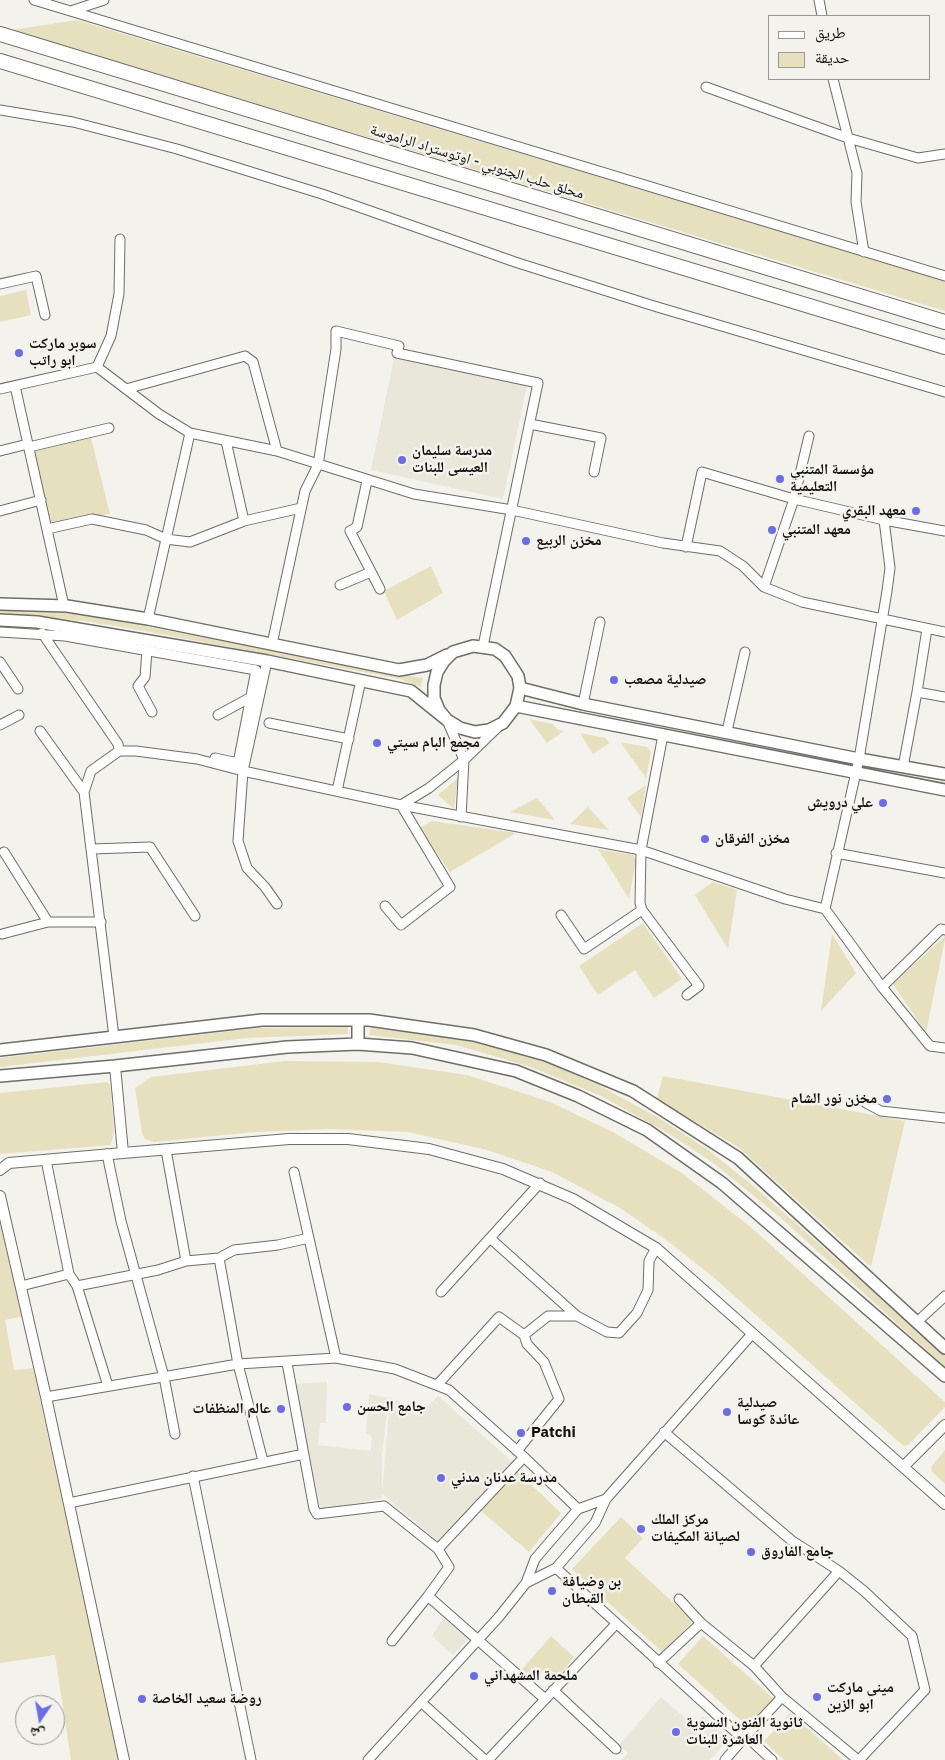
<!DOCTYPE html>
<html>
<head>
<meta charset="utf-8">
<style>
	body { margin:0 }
	#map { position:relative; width:945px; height:1760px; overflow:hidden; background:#f3f2ec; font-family:"IBM Plex Sans","Noto Naskh Arabic",sans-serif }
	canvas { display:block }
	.legend { position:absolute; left:768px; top:15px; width:162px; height:65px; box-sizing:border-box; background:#f3f2ec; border:1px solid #989792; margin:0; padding:6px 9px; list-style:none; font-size:15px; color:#0f0e0c }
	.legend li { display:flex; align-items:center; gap:10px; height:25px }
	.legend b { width:25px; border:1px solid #989792 }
	.north { position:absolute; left:15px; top:1695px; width:50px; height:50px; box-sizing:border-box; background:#f3f2ec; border:1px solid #989792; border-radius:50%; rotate:192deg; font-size:14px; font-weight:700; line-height:20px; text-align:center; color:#0f0e0c }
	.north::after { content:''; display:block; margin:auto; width:18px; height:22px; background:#6b6de7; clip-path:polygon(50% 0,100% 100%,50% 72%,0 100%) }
</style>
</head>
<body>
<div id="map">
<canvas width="945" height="1760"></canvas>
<ul class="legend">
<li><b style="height:6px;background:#fff"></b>طريق</li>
<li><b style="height:14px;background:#e7e0be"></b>حديقة</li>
</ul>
<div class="north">ش</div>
</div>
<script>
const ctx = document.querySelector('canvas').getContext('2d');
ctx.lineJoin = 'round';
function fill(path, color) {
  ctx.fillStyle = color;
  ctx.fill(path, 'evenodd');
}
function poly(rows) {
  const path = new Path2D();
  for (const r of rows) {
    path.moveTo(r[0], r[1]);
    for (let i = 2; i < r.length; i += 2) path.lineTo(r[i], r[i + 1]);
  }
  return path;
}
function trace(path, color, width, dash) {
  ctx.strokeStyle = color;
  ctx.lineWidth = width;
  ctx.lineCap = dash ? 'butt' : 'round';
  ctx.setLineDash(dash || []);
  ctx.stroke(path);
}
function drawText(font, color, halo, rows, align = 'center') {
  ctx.font = font + ' "IBM Plex Sans","Noto Naskh Arabic",sans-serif';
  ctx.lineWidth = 5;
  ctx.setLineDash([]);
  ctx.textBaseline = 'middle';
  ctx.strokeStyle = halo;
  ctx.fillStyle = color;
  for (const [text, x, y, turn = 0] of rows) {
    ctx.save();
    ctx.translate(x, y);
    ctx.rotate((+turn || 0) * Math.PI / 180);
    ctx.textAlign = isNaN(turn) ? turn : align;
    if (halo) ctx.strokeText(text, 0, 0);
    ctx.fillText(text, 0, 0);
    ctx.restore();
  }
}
fill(poly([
	[394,358,527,385,503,499,371,470],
	[327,1382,326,1423,320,1423,318,1445,371,1451,372,1437,366,1433,369,1394,389,1398,382,1453,382,1493,390,1400,399,1401,417,1416,438,1396,514,1463,438,1541,382,1494,382,1498,321,1510,295,1384],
	[443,1618,469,1638,453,1655,432,1636],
	[661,1697,694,1726,703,1716,729,1739,710,1760,622,1760,628,1753,619,1745]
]), '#e9e7d9');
fill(poly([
	[77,20,945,281,945,311,12,30],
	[26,290,31,315,0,322,0,296],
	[91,438,110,514,52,526,34,451],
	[431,566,443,593,397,620,384,591],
	[0,610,80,614,423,678,421,687,400,679,139,630,84,621,0,615],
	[529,719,553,724,558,730,564,731,547,743],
	[580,733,606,738,609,743,593,754],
	[620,742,647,747,651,752,646,778],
	[458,778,454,809,438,795],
	[646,785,641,817,627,798],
	[537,798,555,820,510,812],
	[588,807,609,830,570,824],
	[432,821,516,833,450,872,419,828],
	[598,849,633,855,636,861,629,899],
	[713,882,737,890,728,949,695,895],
	[643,923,682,979,654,998,635,970,598,995,579,966],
	[832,934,856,973,821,1011],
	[945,936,945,939,926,1033,893,984],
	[348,1027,348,1034,246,1038,0,1067,0,1058,258,1028],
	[371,1028,463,1038,548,1063,600,1086,659,1118,707,1149,758,1190,945,1355,945,1367,781,1218,712,1162,668,1133,601,1096,531,1067,456,1045,369,1035],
	[285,1061,378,1062,467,1075,550,1102,613,1132,682,1173,753,1229,945,1402,945,1407,909,1444,905,1446,900,1443,712,1276,669,1242,620,1208,552,1172,487,1150,408,1132,331,1129,255,1132,154,1142,145,1139,142,1133,135,1088,151,1077],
	[663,1076,905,1121,871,1267,738,1147,657,1099],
	[107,1082,110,1085,114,1131,111,1145,0,1154,0,1093],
	[0,1209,24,1316,5,1320,14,1370,33,1368,120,1760,71,1760,55,1655,0,1663],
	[945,1450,945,1484,932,1472,931,1467],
	[516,1470,561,1513,529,1552,480,1510],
	[621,1517,643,1538,625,1558,693,1621,663,1653,572,1569],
	[551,1636,574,1657,555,1681,544,1671,530,1686,517,1675],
	[703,1636,774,1699,748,1727,678,1664],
	[790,1713,843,1760,784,1760,764,1741]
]), '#e7e0be');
const minor = poly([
	[34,0,945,276],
	[819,0,822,16],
	[71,11,104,0],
	[833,79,857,173,856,202,864,252],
	[706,87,848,138,918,158,945,154],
	[0,110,73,122,177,149,322,194,515,262,654,306,945,392],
	[0,284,36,276,45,315],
	[97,367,111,336,119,294,120,239],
	[15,386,64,606],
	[0,389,97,367,159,414,190,433,277,451,414,494,512,510,663,543,720,551,743,566,764,587,802,602,945,632],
	[126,389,245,356,253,362,277,451],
	[530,424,601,438,594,472],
	[226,441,244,521],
	[29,447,109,428],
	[0,451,28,444],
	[367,481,357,527,350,531,380,589],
	[0,511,41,500],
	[884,520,945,531],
	[47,529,92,519,146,530,166,539,190,542,244,521,301,508],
	[686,547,702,472,794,499,884,520,890,568,887,591,859,759,825,909],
	[340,585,371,572],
	[764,587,794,499,809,436],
	[148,619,190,433],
	[927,629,917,692,945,697],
	[0,632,65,636,256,670,238,763,215,758],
	[42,633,118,744,119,751],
	[272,644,305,491,318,465,336,349,336,331,399,346,397,353,538,383,483,646],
	[147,650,145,677,138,686,152,712],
	[267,661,243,771,238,841,247,868,265,887,277,904],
	[0,662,18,689],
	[583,704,600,622],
	[218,715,253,696],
	[269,723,349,739],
	[0,725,19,715],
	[40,731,84,792],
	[727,731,745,652],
	[663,735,641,850,640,903,642,910,699,986,687,995],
	[903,767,917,692],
	[337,791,361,680],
	[461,817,464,760,497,728],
	[92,849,150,847,195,916],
	[4,852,48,922],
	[836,853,945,873],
	[385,906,401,925,450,887,401,805,641,850,785,899,825,909,882,987,930,1046,945,1048],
	[561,915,584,949,642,910],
	[2,934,48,922,101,922],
	[882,987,941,929,945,930],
	[114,1037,84,792,91,771,119,751,136,751,197,759,243,771,401,805,429,788,464,760,447,720],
	[866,1103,881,1111,945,1118],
	[166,1150,186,1261],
	[107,1154,121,1221,164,1377,175,1434],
	[46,1160,69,1274,77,1286,108,1386],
	[294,1172,336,1358],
	[491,1239,577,1316],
	[219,1258,238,1364,263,1461],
	[21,1286,69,1274],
	[77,1286,158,1270,186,1261,219,1258,234,1250,278,1245,309,1238],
	[441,1292,540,1183],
	[917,1322,945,1296],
	[287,1363,314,1509,317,1514,384,1506,438,1549],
	[438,1384,499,1317,524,1335,548,1316,577,1316,607,1332,619,1333,637,1313,648,1290,649,1261,656,1248],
	[46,1397,238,1364,336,1358,395,1369,449,1390,524,1457,578,1509],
	[664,1432,791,1540,839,1571,864,1591,912,1636,925,1690,859,1760],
	[517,1451,559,1399,544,1362,527,1344,524,1335],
	[524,1457,438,1549,449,1567,428,1596,545,1699],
	[193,1476,251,1760],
	[69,1503,304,1454],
	[556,1568,743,1739,782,1697],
	[526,1583,556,1568,595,1523,606,1499,752,1334],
	[679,1599,701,1623,754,1666,782,1697,858,1760],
	[392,1641,428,1596],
	[658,1663,701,1623],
	[754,1666,839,1571],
	[553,1690,616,1749],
	[421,1702,485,1760],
	[746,1736,772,1760],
	[368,1760,498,1618,526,1583,535,1559,578,1509,606,1499],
	[488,1760,616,1624],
	[725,1760,743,1739]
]);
const tertiary = poly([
	[115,1066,123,1153],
	[0,1170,9,1163,123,1153,289,1139,348,1139,429,1149,503,1169,573,1199,656,1248,945,1504],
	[0,1196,46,1397,124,1760],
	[903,1467,945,1425]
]);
const secondary = poly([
	[0,604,67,606,148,619,399,670,427,665,447,655],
	[0,620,37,622,267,661,411,691,447,720,460,728,475,732,489,730,503,723,516,706,520,688,518,676,505,656,495,649,473,646,453,652,444,661,437,672,434,685,434,698,439,710,447,720],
	[520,688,583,704,859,759,945,774],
	[516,706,945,790],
	[358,1044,358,1020],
	[0,1050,262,1020,369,1020,474,1035,546,1055,633,1091,738,1158,945,1348],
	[0,1076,115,1066,287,1047,358,1044,412,1048,516,1071,578,1096,647,1130,722,1183,945,1376]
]);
const trunk = poly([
	[0,34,945,322],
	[0,61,945,347]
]);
trace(minor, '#6e6d68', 11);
trace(tertiary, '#6e6d68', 12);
trace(secondary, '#6e6d68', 14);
trace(trunk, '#6e6d68', 16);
trace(minor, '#fff', 9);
trace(tertiary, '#fff', 10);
trace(secondary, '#fff', 11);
trace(trunk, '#fff', 14);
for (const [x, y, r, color] of [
	[19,353,5,"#6b6de7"],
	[402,460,5,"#6b6de7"],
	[780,479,5,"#6b6de7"],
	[916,511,5,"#6b6de7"],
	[772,530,5,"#6b6de7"],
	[526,541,5,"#6b6de7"],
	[614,680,5,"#6b6de7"],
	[377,743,5,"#6b6de7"],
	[883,803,5,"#6b6de7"],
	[705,839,5,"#6b6de7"],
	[887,1099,5,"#6b6de7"],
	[347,1407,5,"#6b6de7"],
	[281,1409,5,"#6b6de7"],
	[727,1412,5,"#6b6de7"],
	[521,1433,5,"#6b6de7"],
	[441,1478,5,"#6b6de7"],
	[641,1529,5,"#6b6de7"],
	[751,1552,5,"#6b6de7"],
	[552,1591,5,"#6b6de7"],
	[474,1676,5,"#6b6de7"],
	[817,1697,5,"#6b6de7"],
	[142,1699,5,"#6b6de7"],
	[676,1732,5,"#6b6de7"]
]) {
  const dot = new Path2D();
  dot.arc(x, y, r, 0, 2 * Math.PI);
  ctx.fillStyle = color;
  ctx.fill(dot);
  trace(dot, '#f3f2ec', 2);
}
drawText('15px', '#0f0e0c', '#f3f2ec', [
	["محلق حلب الجنوبي - اوتوستراد الراموسة",477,162,17]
]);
drawText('bold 15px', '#0f0e0c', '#f3f2ec', [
	["سوبر ماركت",29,344],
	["ابو راتب",29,361],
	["مدرسة سليمان",412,451],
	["العيسى للبنات",412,468],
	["مؤسسة المتنبي",790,470],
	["التعليمية",790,487],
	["معهد البقري",906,511,"right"],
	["معهد المتنبي",782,530],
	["مخزن الربيع",536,541],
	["صيدلية مصعب",624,680],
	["مجمع البام سيتي",387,743],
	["علي درويش",873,803,"right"],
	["مخزن الفرقان",715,839],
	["مخزن نور الشام",877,1099,"right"],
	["صيدلية",737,1403],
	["عائدة كوسا",737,1420],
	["جامع الحسن",357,1407],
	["عالم المنظفات",271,1409,"right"],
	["Patchi",531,1433],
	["مدرسة عدنان مدني",451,1478],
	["مركز الملك",651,1520],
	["لصيانة المكيفات",651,1537],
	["جامع الفاروق",761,1552],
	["بن وضيافة",562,1582],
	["القبطان",562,1599],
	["ملحمة المشهداني",484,1676],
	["ميني ماركت",827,1688],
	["ابو الزين",827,1705],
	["روضة سعيد الخاصة",152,1699],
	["ثانوية الفنون النسوية",686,1723],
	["العاشرة للبنات",686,1740]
], 'left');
</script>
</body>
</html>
